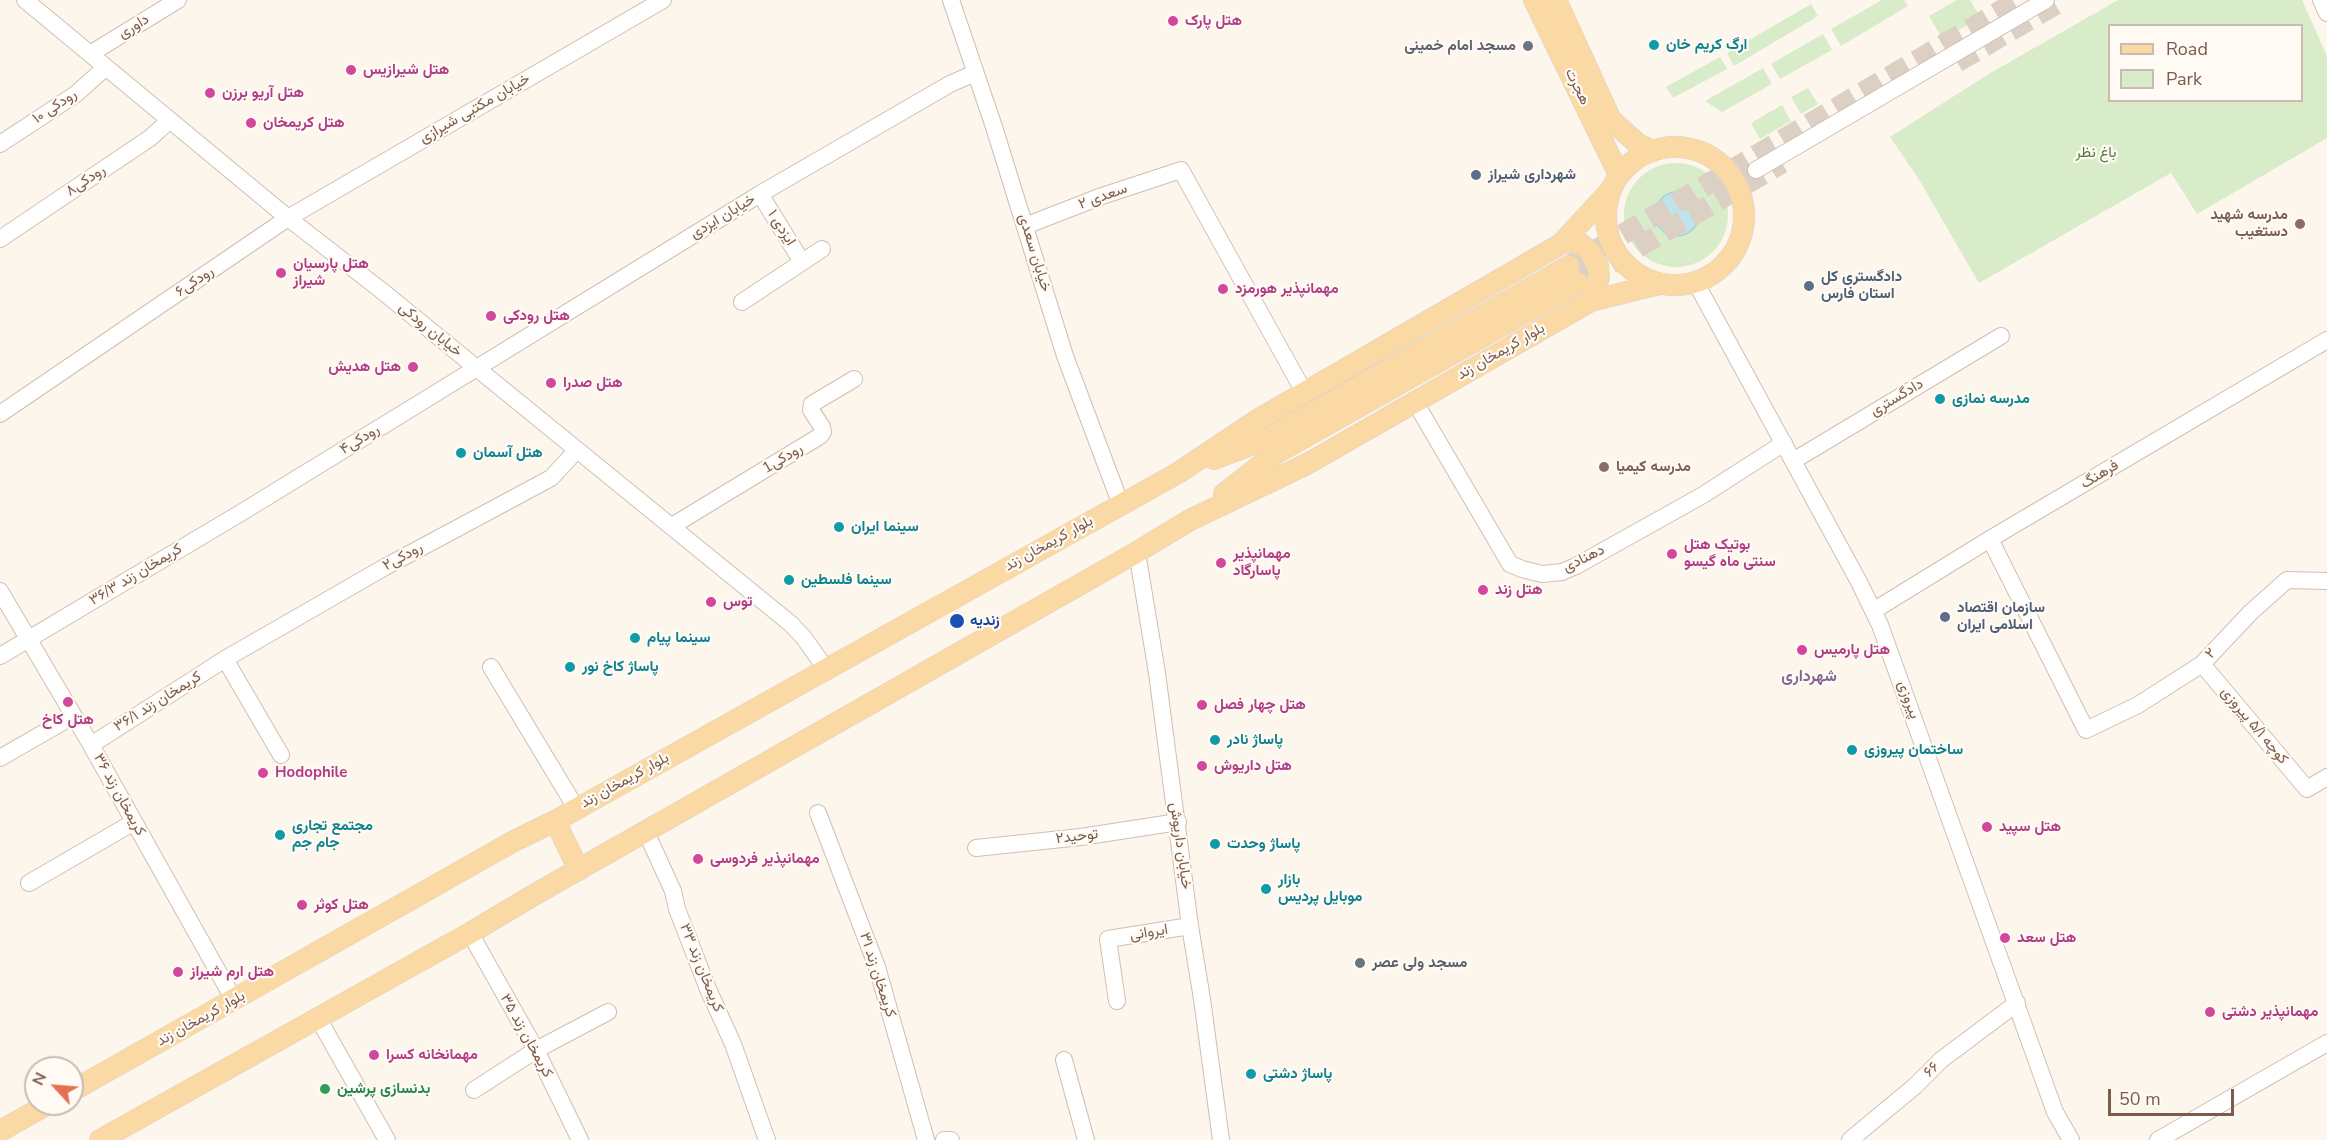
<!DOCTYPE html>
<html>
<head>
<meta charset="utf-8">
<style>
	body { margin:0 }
	#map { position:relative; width:2327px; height:1140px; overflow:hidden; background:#fdf6ec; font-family:"Nunito Sans",sans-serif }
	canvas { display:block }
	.legend { position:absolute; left:2108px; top:24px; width:195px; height:78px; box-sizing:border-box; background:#fffaf3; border:2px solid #cabbb1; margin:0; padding:8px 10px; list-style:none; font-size:18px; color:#7a5c4d }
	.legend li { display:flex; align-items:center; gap:12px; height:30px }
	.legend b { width:30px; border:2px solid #cabbb1 }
	.north { position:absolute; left:24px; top:1056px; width:60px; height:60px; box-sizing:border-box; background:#fffaf3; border:2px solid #cabbb1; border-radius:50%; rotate:296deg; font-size:16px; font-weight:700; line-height:24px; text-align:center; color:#7a5c4d }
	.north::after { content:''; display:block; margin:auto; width:21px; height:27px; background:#e76f51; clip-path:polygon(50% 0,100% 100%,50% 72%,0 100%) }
	.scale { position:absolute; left:2108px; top:1089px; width:126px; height:27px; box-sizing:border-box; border:3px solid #7a5c4d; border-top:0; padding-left:8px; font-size:18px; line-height:21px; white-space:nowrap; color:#7a5c4d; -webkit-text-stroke:4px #fffaf3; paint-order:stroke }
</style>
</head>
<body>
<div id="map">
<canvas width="2327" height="1140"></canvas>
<ul class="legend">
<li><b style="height:8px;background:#fbd9a5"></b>Road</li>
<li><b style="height:16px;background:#d8ecc9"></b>Park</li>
</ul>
<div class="north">N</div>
<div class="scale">50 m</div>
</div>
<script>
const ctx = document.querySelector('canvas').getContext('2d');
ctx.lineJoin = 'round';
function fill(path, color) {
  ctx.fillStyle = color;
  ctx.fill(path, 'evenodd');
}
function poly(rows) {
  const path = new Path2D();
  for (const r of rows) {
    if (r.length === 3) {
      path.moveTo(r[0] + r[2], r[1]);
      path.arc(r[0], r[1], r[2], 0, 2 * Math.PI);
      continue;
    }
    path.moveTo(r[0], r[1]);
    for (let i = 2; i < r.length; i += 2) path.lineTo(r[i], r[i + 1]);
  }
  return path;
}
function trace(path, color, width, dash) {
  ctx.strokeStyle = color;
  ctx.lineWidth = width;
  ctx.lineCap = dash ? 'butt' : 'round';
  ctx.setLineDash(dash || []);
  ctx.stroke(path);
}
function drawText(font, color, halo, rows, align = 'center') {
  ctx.font = font + ' "Nunito Sans",Vazirmatn,sans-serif';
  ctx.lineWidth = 4.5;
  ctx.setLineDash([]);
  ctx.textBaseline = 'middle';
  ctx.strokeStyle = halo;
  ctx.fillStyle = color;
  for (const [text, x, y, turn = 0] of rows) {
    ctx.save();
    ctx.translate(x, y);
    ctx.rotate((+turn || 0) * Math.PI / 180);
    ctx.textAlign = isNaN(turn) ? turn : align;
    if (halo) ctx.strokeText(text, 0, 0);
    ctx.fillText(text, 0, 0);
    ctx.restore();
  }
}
fill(poly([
	[1882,0,1904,0,1908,6,1841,46,1831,29],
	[1957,0,1970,0,1980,17,1943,40,1929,16],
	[2118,0,2302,0,2327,56,2327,138,2197,214,2171,173,1979,283,1918,178,1890,137,1987,75],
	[2110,26,2302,26,2302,100,2110,100],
	[1811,4,1818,16,1734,66,1727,53],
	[1823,34,1832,50,1780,79,1771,64],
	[1720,57,1727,69,1673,98,1666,87],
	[1763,68,1772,84,1722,112,1705,101],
	[1808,88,1818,104,1801,114,1791,97],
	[1782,105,1791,121,1760,139,1751,123],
	[1676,215,52]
]), '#d8ecc9');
const water = poly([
	[1677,214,22]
]);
fill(water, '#bfe3e8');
trace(water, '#a5d3da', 1.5);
trace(poly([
	[1957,62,2063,0],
	[1569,266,2019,0],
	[1584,279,1782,163]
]), '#dcd0c4', 21, [21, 10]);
const minor = poly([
	[25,0,288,218,382,291,791,624,804,638,826,669],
	[951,0,994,127,1065,356,1121,505],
	[2321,0,2327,13],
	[90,54,178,0],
	[0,144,76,94,106,67],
	[1756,170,2046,0],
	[760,194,802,262],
	[1025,226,1102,196,1181,170,1304,392],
	[0,239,150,138,170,120],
	[1696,283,1859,582,1880,625,2055,1112,2071,1140],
	[742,302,822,249],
	[1415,402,1510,564,1522,569,1542,574,1562,572,1576,566,1703,495,1784,443],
	[0,414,288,218,663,0],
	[1793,461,2001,336],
	[672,526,820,436,823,432,822,427,811,410,812,404,854,379],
	[1990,539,2086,730,2138,705,2202,664,2251,612,2287,580,2327,581],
	[1137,552,1157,673,1190,926,1202,999,1221,1140],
	[0,591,91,745,234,1000],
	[1873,611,1990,539,2327,340],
	[0,656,244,511,760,194,950,84,975,73],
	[225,659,281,755],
	[2202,664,2307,789,2327,777],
	[491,667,576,808],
	[91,745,225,659,385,567,551,478,576,451],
	[0,758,73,716],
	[818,813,877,967,926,1140],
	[646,832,673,891,677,909,708,989,733,1044,767,1140],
	[976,848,1081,837,1178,822],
	[29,883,134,822],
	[470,933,536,1050,580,1140],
	[1117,1001,1108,939,1190,926],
	[318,1018,387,1140],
	[1064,1060,1086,1140],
	[474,1090,536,1050,608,1012],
	[944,1140,951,1140],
	[1850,1140,1915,1086,1941,1060,2017,1003],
	[2158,1140,2327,1043]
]);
const major = poly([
	[1534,0,1619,175],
	[1556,0,1611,120,1638,144,1653,151],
	[1675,216,69],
	[1561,244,1572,242,1581,244,1590,252,1598,266,1599,277,1591,301],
	[1214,459,1269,438,1569,266],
	[1224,494,1275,454,1578,283],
	[555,821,579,870],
	[72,1091,514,841,555,821,1178,473,1259,419,1561,244,1610,191],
	[0,1131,48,1104],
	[100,1140,470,933,539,892,1137,552,1190,520,1307,464,1591,301,1659,284]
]);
trace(minor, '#d1beb0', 18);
trace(major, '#dad1cd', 22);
trace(minor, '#fff', 16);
trace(major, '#fbd9a5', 21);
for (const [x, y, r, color] of [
	[1173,21,6,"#d1479c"],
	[1654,45,6,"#0f9aa8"],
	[1528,46,6,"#6b7280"],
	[351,70,6,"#d1479c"],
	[210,93,6,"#d1479c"],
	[251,123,6,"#d1479c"],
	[1476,175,6,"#5c6f8a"],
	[2300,224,6,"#8d6e63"],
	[281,273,6,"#d1479c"],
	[1809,286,6,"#5c6f8a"],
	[1223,289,6,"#d1479c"],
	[491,316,6,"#d1479c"],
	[413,367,6,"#d1479c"],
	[551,383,6,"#d1479c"],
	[1940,399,6,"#0f9aa8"],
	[461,453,6,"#0f9aa8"],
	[1604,467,6,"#8d6e63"],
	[839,527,6,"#0f9aa8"],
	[1672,554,6,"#d1479c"],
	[1221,563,6,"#d1479c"],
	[789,580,6,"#0f9aa8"],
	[1483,590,6,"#d1479c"],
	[711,602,6,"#d1479c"],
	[1945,617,6,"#5c6f8a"],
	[957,621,8,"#1a4fb4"],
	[635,638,6,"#0f9aa8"],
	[1802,650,6,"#d1479c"],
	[570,667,6,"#0f9aa8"],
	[68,702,6,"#d1479c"],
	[1202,705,6,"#d1479c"],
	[1215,740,6,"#0f9aa8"],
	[1852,750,6,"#0f9aa8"],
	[1202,766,6,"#d1479c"],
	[263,773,6,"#d1479c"],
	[1987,827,6,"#d1479c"],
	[280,835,6,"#0f9aa8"],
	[1215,844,6,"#0f9aa8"],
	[698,859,6,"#d1479c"],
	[1266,889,6,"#0f9aa8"],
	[302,905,6,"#d1479c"],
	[2005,938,6,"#d1479c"],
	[1360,963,6,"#6b7280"],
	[178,972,6,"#d1479c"],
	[2210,1012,6,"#d1479c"],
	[374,1055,6,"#d1479c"],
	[1251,1074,6,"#0f9aa8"],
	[325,1089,6,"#2e9e5b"]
]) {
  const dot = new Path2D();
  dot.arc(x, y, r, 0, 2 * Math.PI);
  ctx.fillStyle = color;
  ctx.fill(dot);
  trace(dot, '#fffaf3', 2);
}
drawText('bold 15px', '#b23c85', '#fffaf3', [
	["هتل پارک",1185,21],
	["هتل شیرازیس",363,70],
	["هتل آریو برزن",222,93],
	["هتل کریمخان",263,123],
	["هتل پارسیان",293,264],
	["شیراز",293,281],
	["مهمانپذیر هورمزد",1235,289],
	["هتل رودکی",503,316],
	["هتل هدیش",401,367,"right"],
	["هتل صدرا",563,383],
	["بوتیک هتل",1684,545],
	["سنتی ماه گیسو",1684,562],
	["مهمانپذیر",1233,554],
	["پاسارگاد",1233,571],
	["هتل زند",1495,590],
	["توس",723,602],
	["هتل پارمیس",1814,650],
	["هتل چهار فصل",1214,705],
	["هتل کاخ",68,720,"center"],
	["هتل داریوش",1214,766],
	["Hodophile",275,773],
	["هتل سپید",1999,827],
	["مهمانپذیر فردوسی",710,859],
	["هتل کوثر",314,905],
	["هتل سعد",2017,938],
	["هتل ارم شیراز",190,972],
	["مهمانپذیر دشتی",2222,1012],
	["مهمانخانه کسرا",386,1055]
], 'left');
drawText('15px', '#7a5c4d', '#fffaf3', [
	["داوری",134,27,-31],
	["هجرت",1577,87,64],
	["رودکی ۱۰",55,107,-34],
	["خیابان مکتبی شیرازی",475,109,-30],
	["رودکی۸",86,181,-34],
	["سعدی ۲",1103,197,-20],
	["خیابان ایزدی",723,217,-31],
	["ایزدی ۱",781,228,58],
	["خیابان سعدی",1034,253,73],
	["رودکی۶",195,282,-34],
	["خیابان رودکی",430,330,39],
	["بلوار کریمخان زند",1501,352,-30],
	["دادگستری",1897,398,-31],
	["رودکی۴",360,440,-32],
	["1رودکی",783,459,-31],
	["فرهنگ",2100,475,-31],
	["بلوار کریمخان زند",1049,544,-29],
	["رودکی۲",403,557,-29],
	["دهنادی",1584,559,-26],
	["کریمخان زند ۳۶/۳",136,575,-31],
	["۲",2211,654,-46],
	["پیروزی",1908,700,70],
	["کریمخان زند ۳۶/۱",158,702,-32],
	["کوچه ۵/۱ پیروزی",2254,726,50],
	["بلوار کریمخان زند",625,781,-29],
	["کریمخان زند ۳۶",119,795,61],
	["توحید۲",1077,837,-7],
	["خیابان داریوش",1180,846,82],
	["ایروانی",1149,933,-9],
	["کریمخان زند ۳۳",701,968,68],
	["کریمخان زند ۳۱",877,975,72],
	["بلوار کریمخان زند",201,1019,-29],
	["کریمخان زند ۳۵",526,1036,61],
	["۶۶",1932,1070,-44]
]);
drawText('bold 15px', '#0d838f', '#fffaf3', [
	["ارگ کریم خان",1666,45],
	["مدرسه نمازی",1952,399],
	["هتل آسمان",473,453],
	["سینما ایران",851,527],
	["سینما فلسطین",801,580],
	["سینما پیام",647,638],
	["پاساژ کاخ نور",582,667],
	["پاساژ نادر",1227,740],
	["ساختمان پیروزی",1864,750],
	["مجتمع تجاری",292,826],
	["جام جم",292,843],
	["پاساژ وحدت",1227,844],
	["بازار",1278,880],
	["موبایل پردیس",1278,897],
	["پاساژ دشتی",1263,1074]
], 'left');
drawText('bold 15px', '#5b616d', '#fffaf3', [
	["مسجد امام خمینی",1516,46],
	["مسجد ولی عصر",1372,963,"left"]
], 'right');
drawText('15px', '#537a41', '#fffaf3', [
	["باغ نظر",2096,153]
]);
drawText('bold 15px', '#4e5e75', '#fffaf3', [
	["شهرداری شیراز",1488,175],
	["دادگستری کل",1821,277],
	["استان فارس",1821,294],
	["سازمان اقتصاد",1957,608],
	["اسلامی ایران",1957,625]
], 'left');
drawText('bold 15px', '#785e54', '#fffaf3', [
	["مدرسه شهید",2288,215],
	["دستغیب",2288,232],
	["مدرسه کیمیا",1616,467,"left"]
], 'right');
drawText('bold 15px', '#164399', '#fffaf3', [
	["زندیه",970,621]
], 'left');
drawText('bold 15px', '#27864d', '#fffaf3', [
	["بدنسازی پرشین",337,1089]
], 'left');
drawText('bold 16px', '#846695', '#fffaf3', [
	["شهرداری",1809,677]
]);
</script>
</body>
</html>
